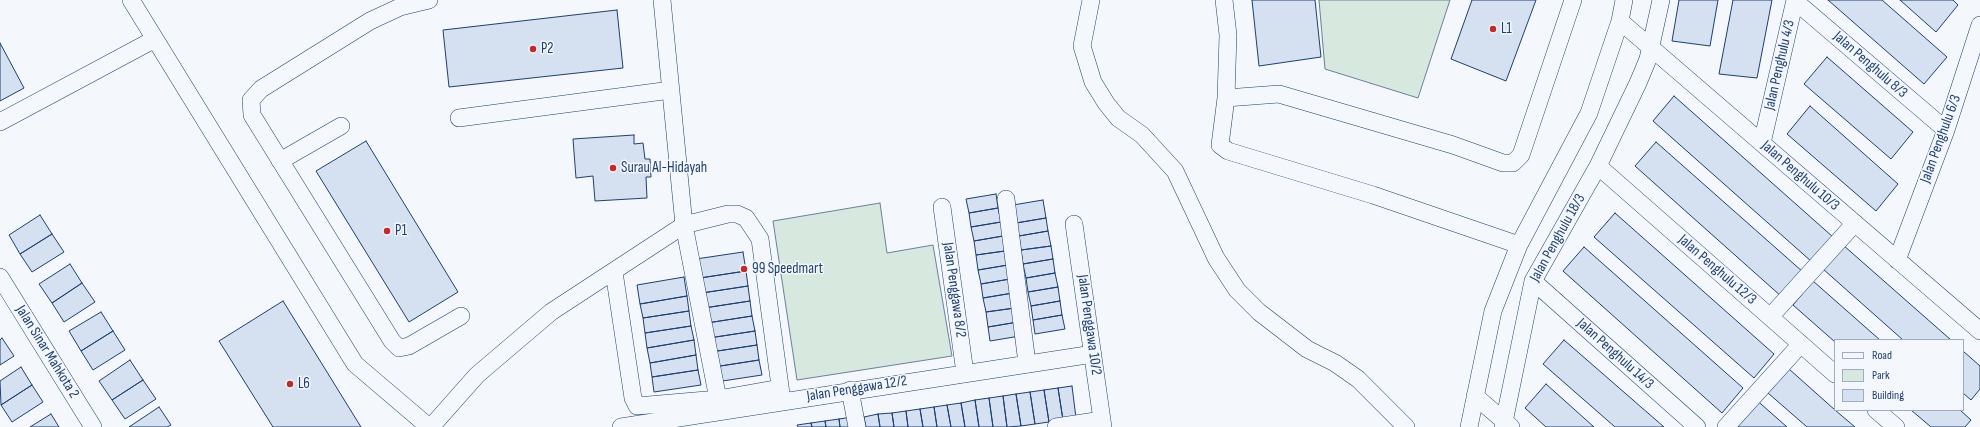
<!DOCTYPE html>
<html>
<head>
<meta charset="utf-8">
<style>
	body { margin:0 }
	#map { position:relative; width:1980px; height:427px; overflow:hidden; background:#f4f7fb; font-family:"Sofia Sans Condensed",sans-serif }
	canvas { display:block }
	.legend { position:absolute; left:1834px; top:339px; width:130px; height:72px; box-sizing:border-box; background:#f4f7fb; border:1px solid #9eadc5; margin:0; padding:5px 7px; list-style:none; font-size:12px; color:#1d3f73 }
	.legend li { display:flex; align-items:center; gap:8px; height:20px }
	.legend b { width:20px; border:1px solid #9eadc5 }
</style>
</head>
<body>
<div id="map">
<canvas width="1980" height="427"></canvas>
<ul class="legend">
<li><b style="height:5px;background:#f4f7fb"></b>Road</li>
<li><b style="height:11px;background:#d7e8df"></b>Park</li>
<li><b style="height:11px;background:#d5e0f0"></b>Building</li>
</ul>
</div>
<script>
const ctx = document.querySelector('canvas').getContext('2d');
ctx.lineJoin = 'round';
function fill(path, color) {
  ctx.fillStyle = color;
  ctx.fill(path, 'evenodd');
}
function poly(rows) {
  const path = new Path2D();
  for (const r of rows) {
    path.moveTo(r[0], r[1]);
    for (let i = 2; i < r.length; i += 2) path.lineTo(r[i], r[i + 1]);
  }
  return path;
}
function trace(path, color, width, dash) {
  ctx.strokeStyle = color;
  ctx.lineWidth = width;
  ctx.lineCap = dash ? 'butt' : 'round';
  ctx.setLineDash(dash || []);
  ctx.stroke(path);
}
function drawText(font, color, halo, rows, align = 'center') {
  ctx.font = font + ' "Sofia Sans Condensed",sans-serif';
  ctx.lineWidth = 3;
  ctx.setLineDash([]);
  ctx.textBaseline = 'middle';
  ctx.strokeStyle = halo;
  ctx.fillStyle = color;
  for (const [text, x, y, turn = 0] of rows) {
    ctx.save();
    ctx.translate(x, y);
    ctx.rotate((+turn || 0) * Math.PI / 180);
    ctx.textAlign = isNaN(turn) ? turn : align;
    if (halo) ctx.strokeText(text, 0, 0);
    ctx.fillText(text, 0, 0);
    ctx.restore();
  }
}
const green = poly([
	[1319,0,1450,0,1418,98,1325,69,1319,0],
	[880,203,887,253,933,245,952,356,797,380,773,221,880,203]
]);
fill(green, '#d7e8df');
trace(green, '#687fa3', 1);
const building = poly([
	[1252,0,1315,0,1321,57,1259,66,1252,0],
	[1472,0,1536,0,1506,81,1451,59,1472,0],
	[1679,0,1718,0,1710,46,1672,41,1679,0],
	[1733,0,1772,0,1757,78,1719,74,1733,0],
	[1828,0,1882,0,1947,57,1924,84,1828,0],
	[1900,0,1953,0,1958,5,1936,32,1900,0],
	[617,10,623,68,449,87,443,30,617,10],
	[0,43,24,88,0,101,0,43],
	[1827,57,1913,132,1891,159,1804,84,1827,57],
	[1674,96,1833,237,1812,262,1653,121,1674,96],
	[1810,106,1898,184,1876,211,1787,134,1810,106],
	[634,135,634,144,643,143,645,159,650,159,651,177,646,177,647,198,595,201,593,176,576,178,573,139,634,135],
	[366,141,458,292,409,322,316,171,366,141],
	[1656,142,1803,272,1782,297,1635,166,1656,142],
	[996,194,998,208,969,213,966,199,996,194],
	[1043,200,1046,218,1016,223,1013,205,1043,200],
	[998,208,1001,222,971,227,969,213,998,208],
	[1615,213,1774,354,1754,378,1594,237,1615,213],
	[40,215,52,234,20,254,9,235,40,215],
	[1046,218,1048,231,1019,236,1016,223,1046,218],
	[1001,222,1003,236,974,241,971,227,1001,222],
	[1048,231,1051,246,1021,250,1019,236,1048,231],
	[52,234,64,252,32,272,20,254,52,234],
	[1003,236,1005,251,976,255,974,241,1003,236],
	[1843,245,1951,340,1903,340,1823,269,1843,245],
	[1051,246,1053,259,1023,264,1021,250,1051,246],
	[1584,247,1743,388,1722,413,1563,271,1584,247],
	[1005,251,1008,265,978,270,976,255,1005,251],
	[743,252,746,271,700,278,696,259,743,252],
	[1053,259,1055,273,1026,278,1023,264,1053,259],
	[70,264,82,283,52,303,39,284,70,264],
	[1008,265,1010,279,981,284,978,270,1008,265],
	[746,271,748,286,702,293,700,278,746,271],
	[1055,273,1058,287,1028,292,1026,278,1055,273],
	[684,277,687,296,640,304,637,285,684,277],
	[1010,279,1013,293,983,298,981,284,1010,279],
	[1813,281,1880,340,1835,340,1835,342,1793,305,1813,281],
	[82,283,95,302,64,322,52,303,82,283],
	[748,286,750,301,704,308,702,293,748,286],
	[1058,287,1060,301,1031,306,1028,292,1058,287],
	[1013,293,1015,308,986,312,983,298,1013,293],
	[687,296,689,311,643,318,640,304,687,296],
	[283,301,361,427,273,427,219,341,283,301],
	[750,301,752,316,707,323,704,308,750,301],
	[1060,301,1062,315,1033,320,1031,306,1060,301],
	[1015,308,1018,322,988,327,986,312,1015,308],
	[689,311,691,326,645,333,643,318,689,311],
	[101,312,113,331,81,351,69,331,101,312],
	[1062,315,1065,329,1035,334,1033,320,1062,315],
	[752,316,755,331,709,338,707,323,752,316],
	[1018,322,1020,336,990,341,988,327,1018,322],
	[691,326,694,340,647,348,645,333,691,326],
	[113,331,125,350,93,370,81,351,113,331],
	[755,331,757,345,711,352,709,338,755,331],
	[2,338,14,356,0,365,0,340,2,338],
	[694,340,696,355,650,363,647,348,694,340],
	[1564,340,1664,427,1615,427,1543,364,1564,340],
	[757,345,759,360,714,367,711,352,757,345],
	[1963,351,1980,366,1980,389,1971,400,1963,393,1963,351],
	[696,355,698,370,652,377,650,363,696,355],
	[130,360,143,380,112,400,99,381,130,360],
	[759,360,762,375,716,382,714,367,759,360],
	[21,367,32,385,1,405,0,381,21,367],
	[1789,369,1835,410,1855,427,1807,427,1768,393,1789,369],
	[698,370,701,385,654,392,652,377,698,370],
	[143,380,156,399,125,419,112,400,143,380],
	[1546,384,1594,427,1546,427,1525,408,1546,384],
	[32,385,43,402,12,422,1,405,32,385],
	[1072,386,1076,418,1063,420,1058,388,1072,386],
	[1058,388,1063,420,1049,422,1044,390,1058,388],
	[1044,390,1049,422,1035,424,1030,392,1044,390],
	[1030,392,1035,424,1021,426,1016,394,1030,392],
	[1016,394,1021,426,1007,427,1003,396,1016,394],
	[1003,396,1007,427,993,427,989,398,1003,396],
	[1753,397,1787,427,1739,427,1733,421,1753,397],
	[989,398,993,427,979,427,975,400,989,398],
	[975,400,979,427,965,427,961,403,975,400],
	[961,403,965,427,951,427,947,405,961,403],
	[947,405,951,427,937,427,934,407,947,405],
	[159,407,171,425,167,427,129,427,159,407],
	[934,407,937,427,923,427,920,409,934,407],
	[920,409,923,427,908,427,906,411,920,409],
	[1911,410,1960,410,1971,420,1965,427,1931,427,1911,410],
	[906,411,908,427,894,427,892,413,906,411],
	[892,413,894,427,880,427,878,414,892,413],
	[51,414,59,427,30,427,51,414],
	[878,414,880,427,866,427,864,417,878,414],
	[852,417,854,427,840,427,839,419,852,417],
	[839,419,840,427,826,427,825,421,839,419],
	[825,421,826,427,812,427,811,423,825,421],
	[811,423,812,427,798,427,797,425,811,423]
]);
fill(building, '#d5e0f0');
trace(building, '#1d3f73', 1);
const minor = poly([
	[131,0,355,364,429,427],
	[429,0,400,7,370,21,261,89,251,100,252,115,392,341,399,348,409,346,461,316],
	[662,0,684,225,718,399],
	[1091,0,1082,46,1093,82,1106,103,1118,118,1142,135,1175,171,1216,258,1237,290,1259,312,1307,349,1335,363,1358,379,1406,427],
	[1224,0,1228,35,1226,98,1220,145,1228,151,1373,195,1519,245],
	[1795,1,1946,130],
	[1620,21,1980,331],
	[1226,98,1279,94,1453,145,1503,163,1513,163,1521,155,1573,0],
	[459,118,671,90],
	[0,122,155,39],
	[1762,143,1795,0],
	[280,161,341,126],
	[1598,166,1835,374],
	[1006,199,1027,363],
	[942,207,965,373],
	[1074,224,1103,427],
	[1897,260,1946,130,1980,25],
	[614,272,633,398,637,406,718,399,780,388],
	[0,277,93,427],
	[1533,281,1697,427],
	[1770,317,1855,223],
	[850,390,857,427],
	[1475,396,1511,427],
	[1876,410,1896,427],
	[431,427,477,375,551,312,684,225,728,214,737,214,746,218,760,239,782,401],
	[621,427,1093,354],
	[1056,427,1102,420],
	[1469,427,1493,311,1519,245,1589,113,1620,21,1624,0],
	[1503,427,1533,281,1598,166,1638,83,1648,59,1661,0],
	[1726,427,1801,344]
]);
trace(minor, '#1d3f73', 18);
trace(minor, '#f4f7fb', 17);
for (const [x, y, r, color] of [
	[1493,29,4,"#c62828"],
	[533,49,4,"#c62828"],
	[613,168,4,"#c62828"],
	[387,231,4,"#c62828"],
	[744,269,4,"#c62828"],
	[290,384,4,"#c62828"]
]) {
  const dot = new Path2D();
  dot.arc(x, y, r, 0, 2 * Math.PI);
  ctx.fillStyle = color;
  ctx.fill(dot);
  trace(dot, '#f4f7fb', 1.5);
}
drawText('15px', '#1d3f73', '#f4f7fb', [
	["L1",1501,29],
	["P2",541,49],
	["Surau Al-Hidayah",621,168],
	["P1",395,231],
	["99 Speedmart",752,269],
	["L6",298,384]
], 'left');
drawText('15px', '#1d3f73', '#f4f7fb', [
	["Jalan Penghulu 4/3",1780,65,-77],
	["Jalan Penghulu 8/3",1870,65,41],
	["Jalan Penghulu 6/3",1941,139,-70],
	["Jalan Penghulu 10/3",1800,176,41],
	["Jalan Penghulu 18/3",1558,238,-61],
	["Jalan Penghulu 12/3",1717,270,41],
	["Jalan Penggawa 8/2",954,290,82],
	["Jalan Penggawa 10/2",1089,325,82],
	["Jalan Sinar Mahkota 2",47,352,58],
	["Jalan Penghulu 14/3",1615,354,42],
	["Jalan Penggawa 12/2",857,389,-9]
]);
</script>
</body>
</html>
